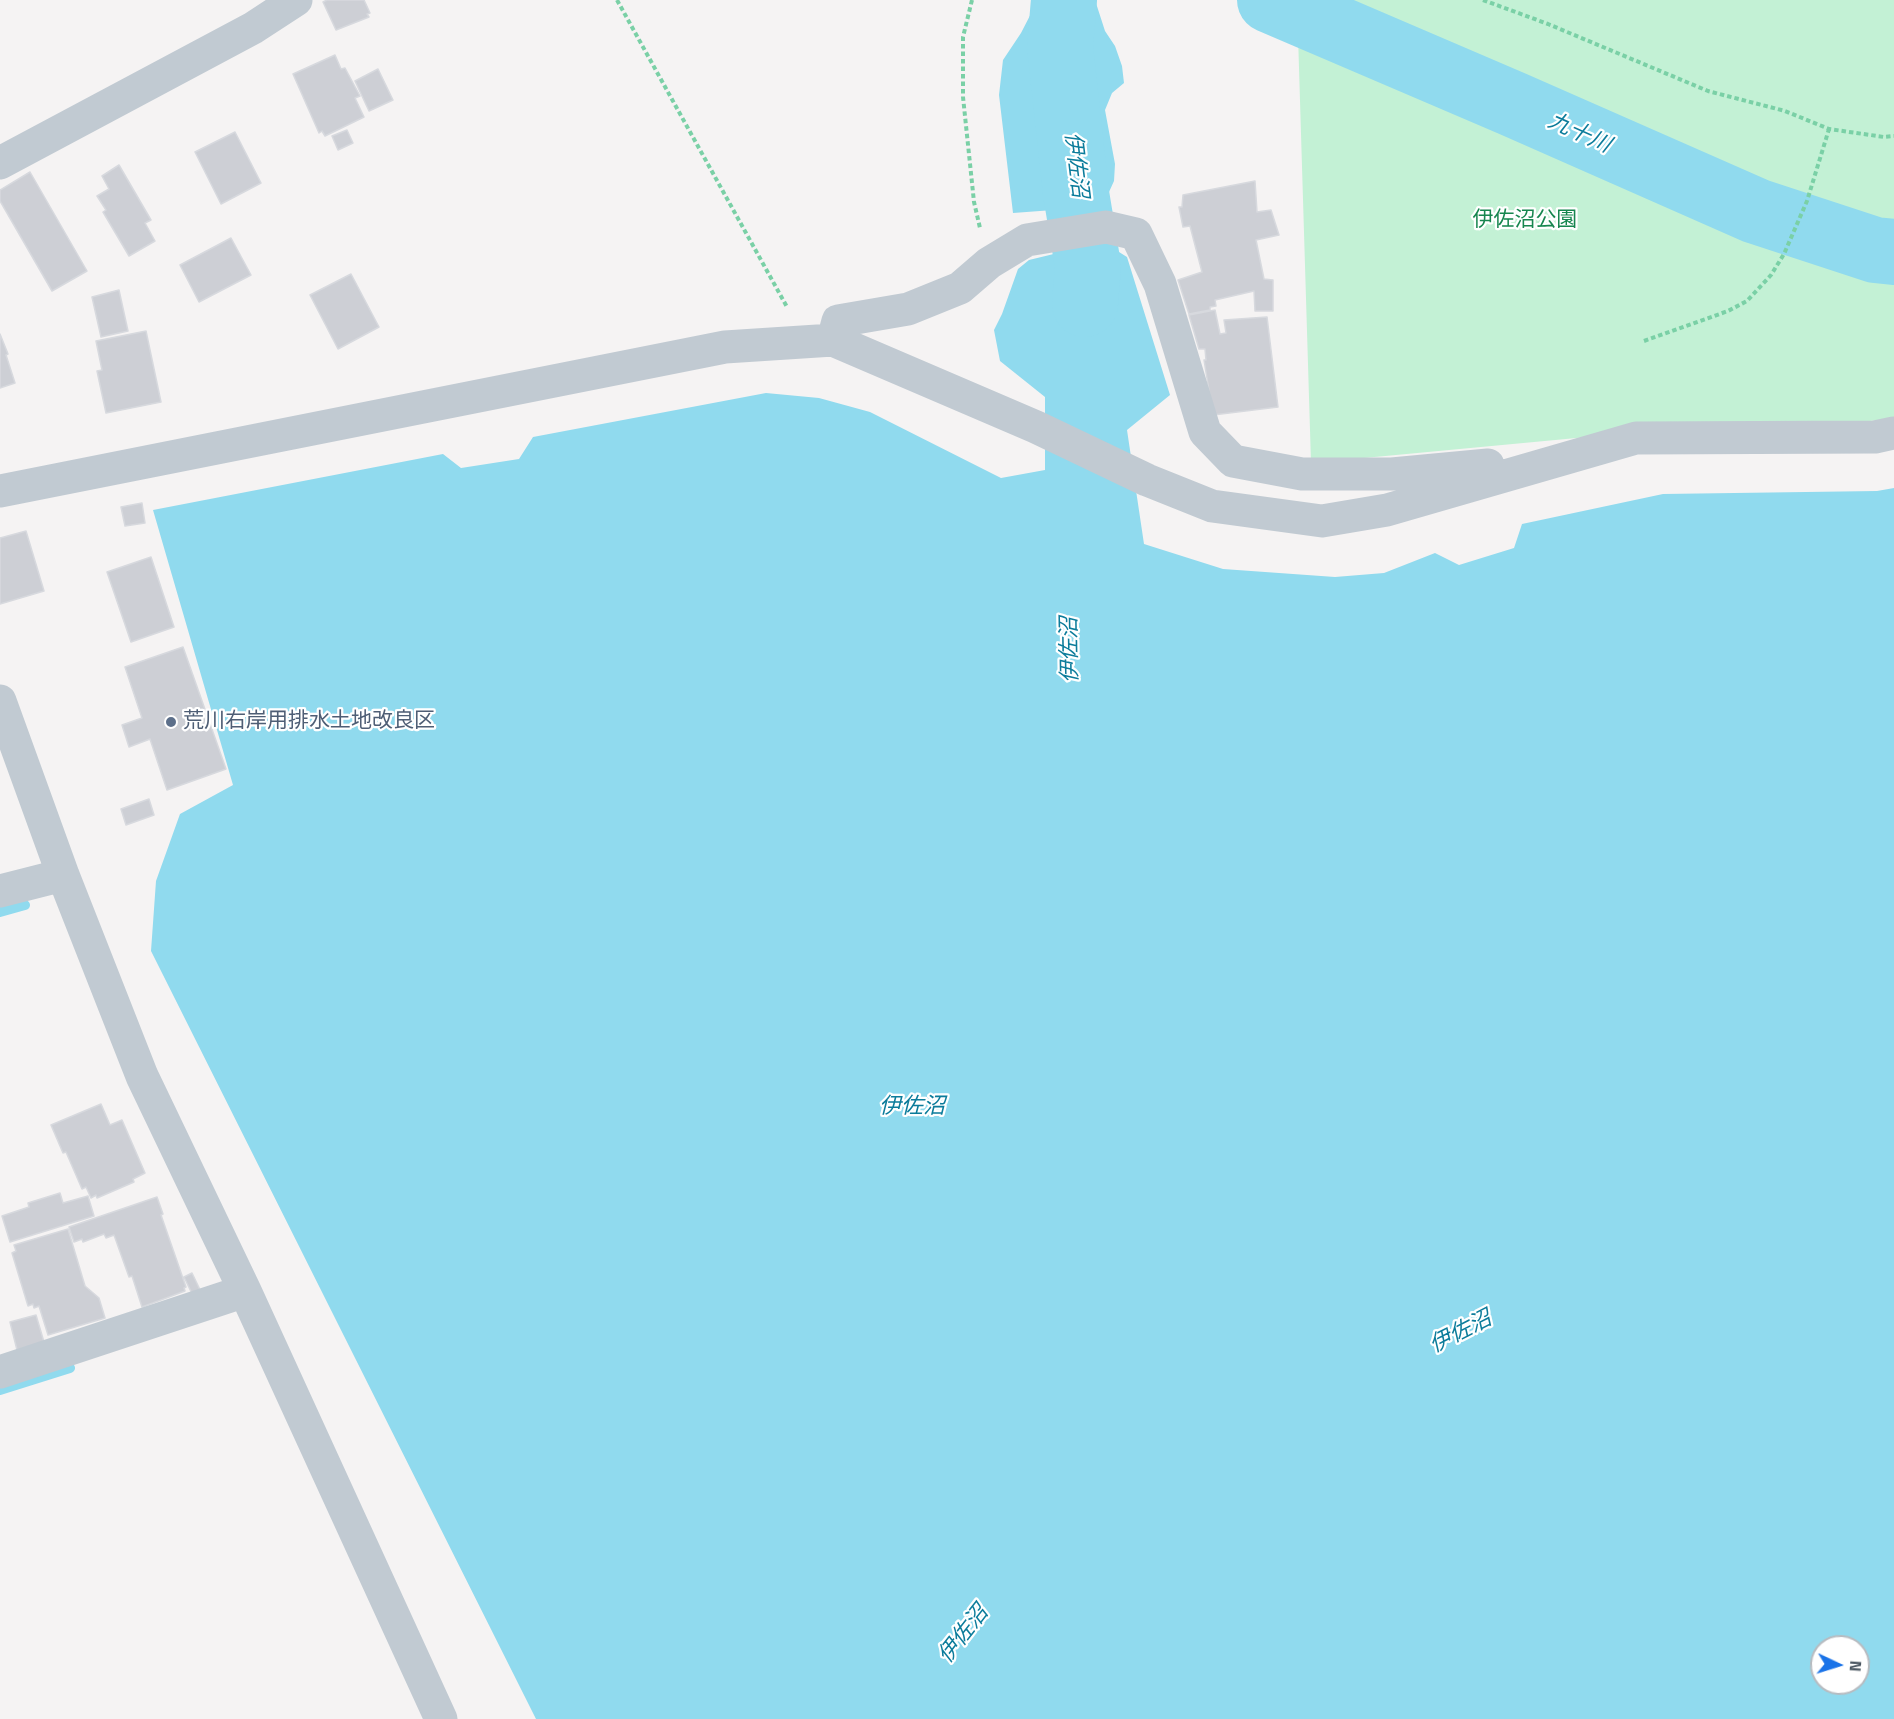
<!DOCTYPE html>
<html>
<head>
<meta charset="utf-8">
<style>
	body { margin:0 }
	#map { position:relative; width:1894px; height:1719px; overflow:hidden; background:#f5f3f3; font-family:"Titillium Web",sans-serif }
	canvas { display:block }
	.north { position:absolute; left:1810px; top:1635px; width:60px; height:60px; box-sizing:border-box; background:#fff; border:2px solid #b7bbc0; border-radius:50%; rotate:94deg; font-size:16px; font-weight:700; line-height:24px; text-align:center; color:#4a5661 }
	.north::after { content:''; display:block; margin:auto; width:21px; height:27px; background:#1a73e8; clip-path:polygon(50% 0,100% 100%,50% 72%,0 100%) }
</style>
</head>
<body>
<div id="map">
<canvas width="1894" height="1719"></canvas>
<div class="north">N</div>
</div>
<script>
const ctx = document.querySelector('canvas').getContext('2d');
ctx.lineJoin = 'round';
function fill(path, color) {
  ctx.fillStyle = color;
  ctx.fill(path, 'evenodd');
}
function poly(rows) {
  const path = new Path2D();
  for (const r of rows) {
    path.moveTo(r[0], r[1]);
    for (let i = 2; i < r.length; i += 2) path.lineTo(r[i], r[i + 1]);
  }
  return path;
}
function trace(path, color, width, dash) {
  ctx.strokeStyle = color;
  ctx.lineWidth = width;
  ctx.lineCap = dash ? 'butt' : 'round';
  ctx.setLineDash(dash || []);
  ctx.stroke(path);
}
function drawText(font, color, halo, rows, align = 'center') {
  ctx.font = font + ' "Titillium Web","Noto Sans JP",sans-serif';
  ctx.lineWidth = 4.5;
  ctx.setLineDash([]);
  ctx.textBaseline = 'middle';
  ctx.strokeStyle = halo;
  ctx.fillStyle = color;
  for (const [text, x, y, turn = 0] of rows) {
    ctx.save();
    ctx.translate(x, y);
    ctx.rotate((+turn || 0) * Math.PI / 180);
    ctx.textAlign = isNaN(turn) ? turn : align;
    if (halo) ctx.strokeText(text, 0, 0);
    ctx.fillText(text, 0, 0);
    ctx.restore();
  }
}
fill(poly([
	[1294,0,1894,0,1894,418,1870,421,1619,434,1311,463,1297,2]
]), '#c3f1d5');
fill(poly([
	[1038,0,1095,0,1105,31,1115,46,1122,66,1124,83,1112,93,1105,110,1115,164,1114,181,1109,192,1091,197,1066,200,1067,209,1013,213,999,95,1003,60,1021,33],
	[1103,242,1127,257,1170,395,1127,430,1144,544,1223,569,1335,577,1384,573,1435,553,1459,565,1514,548,1522,524,1663,494,1877,491,1894,488,1894,1719,536,1719,151,951,156,881,180,814,233,785,153,510,443,454,461,468,519,459,533,437,766,393,819,398,870,412,1001,478,1045,470,1045,397,1000,361,994,330,1002,314,1018,269,1029,260],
	[1822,1647,1858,1647,1858,1683,1822,1683]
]), '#90daee');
trace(poly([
	[0,912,25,905],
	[0,1390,70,1368]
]), '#90daee', 10);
trace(poly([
	[1064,0,1060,47,1076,193,1088,266,1085,304],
	[1270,0,1513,104,1756,211,1875,250,1894,252]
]), '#90daee', 66);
const building = poly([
	[327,0,364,0,370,13,367,14,369,17,336,30,323,2,327,0],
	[335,55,341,69,345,68,360,96,355,98,364,117,325,136,322,131,319,133,293,74,335,55],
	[378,69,393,100,369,111,355,81,378,69],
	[347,130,353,143,338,150,332,136,347,130],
	[235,132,261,183,221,204,195,152,235,132],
	[119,165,151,220,145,223,155,241,129,256,103,212,106,210,97,196,109,189,102,176,119,165],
	[30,172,87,271,52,291,0,201,0,190,30,172],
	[1255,181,1257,212,1271,210,1279,235,1256,240,1264,279,1273,280,1273,311,1255,311,1254,291,1215,300,1216,306,1210,307,1210,310,1189,314,1178,280,1202,272,1190,226,1183,227,1179,207,1182,207,1183,195,1255,181],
	[231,238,251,275,199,302,180,265,231,238],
	[351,274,379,327,338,349,310,295,351,274],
	[119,290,128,331,101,337,92,297,119,290],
	[1215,310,1220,334,1226,333,1224,320,1267,317,1278,407,1213,415,1204,360,1206,360,1205,349,1199,349,1189,315,1215,310],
	[146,331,161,402,106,413,97,371,102,370,96,341,146,331],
	[0,334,8,354,6,355,15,383,0,388,0,334],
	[142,503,145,523,125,526,121,507,142,503],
	[26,531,44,591,0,604,0,538,26,531],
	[151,557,174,627,131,642,107,572,151,557],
	[183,647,226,769,167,790,150,739,129,747,122,725,142,718,125,667,183,647],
	[149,799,154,815,126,825,121,809,149,799],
	[101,1104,110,1125,122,1120,145,1173,133,1179,134,1182,97,1198,96,1195,91,1198,86,1187,82,1189,66,1152,63,1153,51,1125,101,1104],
	[60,1193,63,1203,88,1196,94,1216,10,1242,2,1216,29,1207,28,1203,60,1193],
	[157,1197,163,1214,161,1215,186,1287,184,1288,185,1291,142,1307,132,1276,129,1277,114,1235,106,1238,104,1234,83,1242,82,1239,74,1242,69,1227,157,1197],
	[68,1229,85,1286,99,1298,105,1318,48,1335,39,1306,34,1308,33,1304,28,1306,12,1253,16,1251,14,1245,68,1229],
	[192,1273,203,1296,195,1300,184,1277,192,1273],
	[36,1315,44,1342,17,1350,10,1322,36,1315]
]);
fill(building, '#cdcfd5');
trace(building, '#d7d9de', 1.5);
trace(poly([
	[617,0,787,307],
	[972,0,963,37,963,97,974,202,980,228],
	[1483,0,1548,24,1708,91,1785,111,1829,129,1884,137,1894,136],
	[1644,341,1728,311,1747,301,1771,275,1784,254,1807,201,1829,129]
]), '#7ad0a6', 4, [4.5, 3]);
trace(poly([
	[0,163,253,28,296,0],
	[833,340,838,321,908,309,960,288,989,263,1027,240,1106,227,1136,234,1160,284,1205,432,1233,461,1302,474,1392,474,1488,465],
	[0,491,725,347,833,340,1036,427,1147,480,1212,506,1322,521,1387,510,1636,438,1875,437,1894,433],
	[0,701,63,875,142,1076,245,1291,441,1719],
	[0,891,63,875],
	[0,1372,245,1291]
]), '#c1cad2', 33);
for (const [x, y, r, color] of [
	[171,722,6,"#5c6f8a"]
]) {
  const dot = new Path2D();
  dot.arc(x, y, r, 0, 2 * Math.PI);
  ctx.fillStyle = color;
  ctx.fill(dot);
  trace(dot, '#fff', 2);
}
drawText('21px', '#17864f', '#fff', [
	["伊佐沼公園",1525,221]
]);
drawText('21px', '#4e5e75', '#fff', [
	["荒川右岸用排水土地改良区",183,722]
], 'left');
drawText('italic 22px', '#0c7c9b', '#fff', [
	["九十川",1579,134,24],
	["伊佐沼",1075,165,83],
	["伊佐沼",1071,650,-91],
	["伊佐沼",912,1108],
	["伊佐沼",1461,1333,-27],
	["伊佐沼",964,1635,-52]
]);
</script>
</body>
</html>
